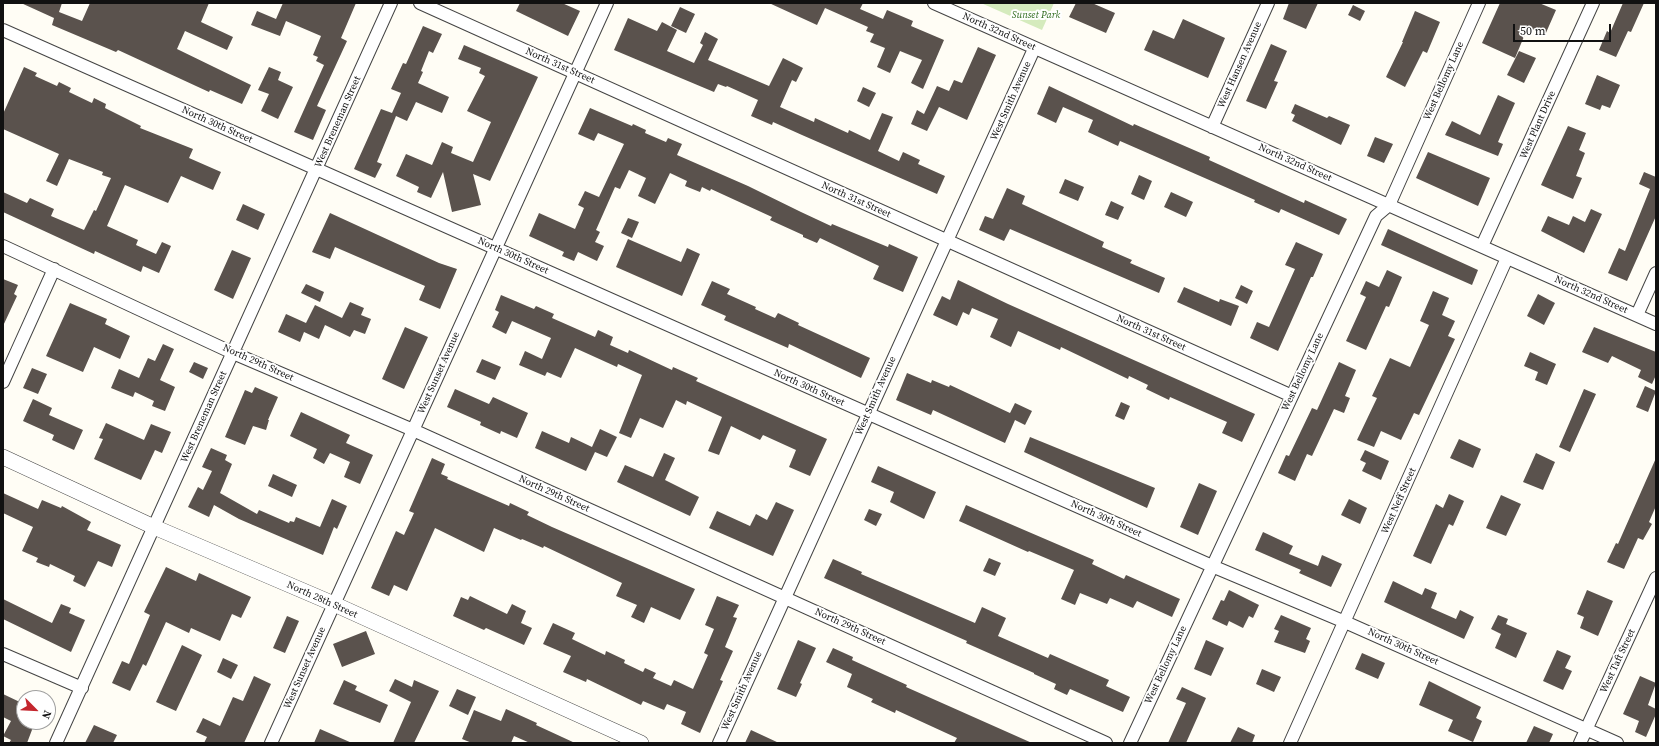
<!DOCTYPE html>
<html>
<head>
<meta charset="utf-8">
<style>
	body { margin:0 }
	#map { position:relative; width:1659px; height:746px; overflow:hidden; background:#fffdf5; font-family:"Source Serif 4",serif }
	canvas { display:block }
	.frame { position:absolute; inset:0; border:4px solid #111; pointer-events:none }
	.north { position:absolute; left:16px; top:690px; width:40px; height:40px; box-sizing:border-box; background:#fff; border:1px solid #a0a0a0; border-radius:50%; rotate:114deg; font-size:11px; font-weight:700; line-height:16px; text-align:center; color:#111 }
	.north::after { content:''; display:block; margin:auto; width:14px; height:18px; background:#c4262e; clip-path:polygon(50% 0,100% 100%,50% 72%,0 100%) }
	.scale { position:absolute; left:1513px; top:24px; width:98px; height:18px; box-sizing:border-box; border:2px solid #111; border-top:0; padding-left:5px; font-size:12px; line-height:14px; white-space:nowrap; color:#111; -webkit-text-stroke:3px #fff; paint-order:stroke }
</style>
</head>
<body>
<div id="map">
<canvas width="1659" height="746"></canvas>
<div class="frame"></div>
<div class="north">N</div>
<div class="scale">50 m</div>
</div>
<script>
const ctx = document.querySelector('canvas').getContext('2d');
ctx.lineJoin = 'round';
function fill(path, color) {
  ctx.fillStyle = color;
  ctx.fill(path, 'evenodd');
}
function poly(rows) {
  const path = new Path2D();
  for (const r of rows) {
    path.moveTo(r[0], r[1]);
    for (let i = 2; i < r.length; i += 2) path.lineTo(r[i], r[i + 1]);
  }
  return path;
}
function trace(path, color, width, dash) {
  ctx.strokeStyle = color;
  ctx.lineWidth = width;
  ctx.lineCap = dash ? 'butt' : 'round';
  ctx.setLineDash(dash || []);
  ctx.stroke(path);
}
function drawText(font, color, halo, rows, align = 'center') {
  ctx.font = font + ' "Source Serif 4",serif';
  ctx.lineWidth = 4;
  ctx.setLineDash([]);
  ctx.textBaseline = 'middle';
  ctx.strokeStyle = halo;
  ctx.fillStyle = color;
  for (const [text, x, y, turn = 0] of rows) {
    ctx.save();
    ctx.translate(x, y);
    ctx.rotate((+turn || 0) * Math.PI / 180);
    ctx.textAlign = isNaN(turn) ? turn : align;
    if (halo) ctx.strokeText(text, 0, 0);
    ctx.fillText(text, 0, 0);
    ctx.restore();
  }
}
fill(poly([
	[981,3,1054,3,1042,30]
]), '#d5ebbd');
fill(poly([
	[21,3,62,3,59,12,82,21,90,3,209,3,201,22,233,37,227,50,185,31,177,49,251,85,242,104,210,90,209,92,118,50,116,52,52,25,54,18],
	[283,3,356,3,341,38,347,41,317,106,326,110,313,140,294,132,324,65,316,61,318,57,313,55,321,36,286,21,280,36,251,25,257,11,276,19],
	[520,3,562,3,580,11,568,36,516,11],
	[769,3,863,3,860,9,883,19,887,10,913,21,911,26,944,40,923,89,911,83,922,60,900,51,890,73,877,67,885,48,870,42,874,34,866,31,868,27,825,8,817,25],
	[1076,3,1092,3,1115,13,1106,33,1069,17],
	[1289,3,1318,3,1306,29,1283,19],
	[1500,3,1539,3,1556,10,1545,35,1528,27,1515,58,1482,43],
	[1623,3,1644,3,1631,32,1628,31,1616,57,1599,50,1607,31,1610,33],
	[1353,5,1365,11,1360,21,1348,15],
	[680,7,695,14,686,33,671,26],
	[1415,11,1440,22,1427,53,1423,51,1405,87,1386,77,1403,42,1402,42],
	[628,18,657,31,662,22,677,30,667,51,694,63,703,45,700,43,705,32,718,39,708,60,769,86,783,58,803,68,796,82,792,80,780,107,814,122,815,118,848,133,849,130,870,140,882,113,893,117,878,151,899,161,903,152,920,160,918,164,945,176,937,194,802,135,773,122,772,125,751,116,758,100,727,86,726,87,718,84,714,92,614,50],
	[1183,19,1225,38,1208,78,1144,50,1153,30,1174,39],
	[423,26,442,34,433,53,429,51,421,71,423,72,418,83,449,97,442,113,416,102,407,121,396,116,377,162,382,164,375,178,354,169,381,109,392,113,401,93,391,89,403,63,406,64],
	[1271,44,1287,51,1274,81,1278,82,1266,109,1246,101],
	[464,45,538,77,490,181,473,174,481,205,452,212,443,172,431,198,417,192,419,187,396,176,406,154,432,165,442,142,453,147,451,153,473,162,491,122,467,111,485,76,479,73,481,68,458,59],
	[978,47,996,55,967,120,939,107,927,131,911,124,917,110,924,114,937,86,949,91,954,80,962,83],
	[1519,51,1536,58,1524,83,1507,75],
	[24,67,37,73,35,76,57,86,59,82,71,88,69,92,92,103,94,98,106,104,105,108,141,126,140,128,193,149,189,158,221,172,213,190,181,176,168,203,125,185,107,226,138,240,136,245,156,254,162,242,171,246,159,273,143,266,141,272,95,251,94,254,3,212,3,192,27,203,30,198,54,209,51,216,84,230,94,210,96,211,111,178,102,175,103,172,69,159,57,186,46,181,59,154,3,129,3,114],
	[269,67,281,72,278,80,293,87,278,119,261,111,269,94,258,90],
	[1597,75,1620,85,1610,108,1602,105,1600,110,1585,104],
	[1049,86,1133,126,1134,124,1210,157,1209,160,1304,203,1305,200,1347,219,1339,235,1281,209,1279,213,1254,202,1255,200,1120,141,1118,146,1088,132,1093,120,1063,107,1056,123,1037,114],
	[863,87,876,93,869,107,857,101],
	[1498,95,1515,103,1498,142,1503,144,1498,156,1445,135,1452,121,1480,135],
	[1295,104,1327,118,1329,116,1350,125,1341,145,1292,121,1295,115,1291,113],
	[590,108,632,126,633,124,646,130,645,133,666,142,668,138,682,144,677,155,748,186,801,212,831,226,832,224,888,247,889,244,918,257,903,292,873,279,879,266,820,238,817,243,803,237,803,235,770,220,772,217,711,189,710,191,702,187,700,192,685,186,687,181,670,173,655,204,638,196,646,178,629,170,620,189,615,187,596,230,600,232,595,242,604,246,597,261,578,252,574,261,562,256,564,252,529,236,539,213,575,229,584,208,578,205,585,191,599,197,624,144,598,133,594,141,578,134],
	[1568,126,1586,133,1579,150,1585,153,1576,176,1582,178,1573,199,1541,185],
	[1375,137,1393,144,1384,163,1367,156],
	[1428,152,1490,178,1478,206,1416,178],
	[1644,172,1656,177,1656,216,1627,281,1608,273,1619,248,1625,251,1650,189,1639,184],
	[1139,175,1152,181,1144,200,1131,194],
	[1065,179,1084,187,1078,201,1059,193],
	[1007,188,1025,196,1022,204,1104,242,1102,247,1132,260,1130,263,1165,278,1159,293,1010,229,1004,241,979,230,985,216,993,219],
	[1171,192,1193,202,1186,217,1164,207],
	[1111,201,1124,207,1118,220,1105,215],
	[243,204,265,214,258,230,236,220],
	[1591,209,1602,214,1584,253,1541,231,1548,216,1569,225,1573,216,1585,222],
	[330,213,439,263,457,269,440,309,419,300,425,286,335,247,330,259,312,252],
	[628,218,639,222,632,238,621,233],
	[1388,229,1478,270,1472,285,1381,245],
	[628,239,681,262,687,248,700,254,682,296,616,267],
	[1296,242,1323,254,1313,277,1311,277,1278,351,1250,338,1257,322,1269,327,1295,269,1285,265],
	[232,250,251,258,233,299,214,290],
	[1387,270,1402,277,1389,307,1386,306,1366,350,1346,341,1366,297,1360,294,1366,281,1379,287],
	[3,279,18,285,14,294,17,296,3,326],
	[958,280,1008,304,1255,414,1242,442,1222,433,1227,422,1170,397,1169,400,1146,389,1148,385,1129,376,1128,379,1061,347,1060,350,1018,331,1011,347,990,337,998,319,972,308,969,315,963,312,957,326,933,315,942,296,950,300],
	[712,281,730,289,727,294,756,307,755,309,775,318,778,313,799,323,798,325,870,358,861,378,789,344,788,348,724,320,726,316,701,305],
	[306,284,324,292,320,302,301,293],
	[1241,285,1253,291,1247,304,1235,298],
	[1184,287,1219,302,1220,299,1239,306,1231,326,1177,302],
	[1433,291,1449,298,1442,315,1455,321,1448,336,1455,339,1419,415,1414,413,1401,440,1381,431,1374,447,1357,440,1377,398,1372,396,1390,358,1410,367,1429,325,1420,321],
	[1538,294,1555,303,1544,325,1527,316],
	[501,295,534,309,536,306,554,314,552,318,595,337,598,330,613,337,610,345,628,353,629,350,672,370,673,367,698,378,696,381,827,439,810,476,789,467,796,450,763,435,760,440,731,426,719,455,708,451,722,417,687,401,686,405,676,400,663,428,640,418,631,438,619,433,642,375,618,364,617,367,575,348,561,378,547,372,545,376,519,365,525,351,542,359,551,338,512,321,506,334,492,327,499,312,495,310],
	[350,302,364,308,361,315,371,319,365,334,354,330,350,337,325,325,319,339,304,332,300,342,278,332,286,314,306,323,315,305,342,318],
	[70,303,107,319,105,324,130,336,120,359,94,347,83,372,46,356],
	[405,327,428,337,404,389,382,379],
	[1594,327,1656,352,1656,375,1652,384,1638,377,1641,370,1612,356,1608,363,1582,352],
	[163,344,174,349,160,380,175,387,165,411,152,406,154,401,135,392,133,397,111,388,119,369,139,378,148,358,155,361],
	[1530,352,1556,364,1547,385,1535,380,1538,372,1524,366],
	[482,359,501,367,495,380,476,372],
	[194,362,208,368,203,379,189,372],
	[1339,362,1356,370,1345,396,1350,398,1344,413,1334,409,1312,456,1307,454,1295,481,1278,473,1286,455,1289,456,1312,408,1317,410],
	[32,368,47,374,38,394,23,388],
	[907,373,931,383,932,380,949,387,950,385,1010,413,1015,403,1032,411,1025,425,1015,420,1005,443,933,410,931,415,896,400],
	[1645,386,1656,391,1648,412,1636,407],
	[255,387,278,397,268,420,269,420,266,430,253,426,245,445,225,437,245,390,252,393],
	[455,389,489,404,493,397,528,413,517,438,501,431,500,434,480,425,481,422,447,407],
	[1584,389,1596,394,1570,452,1559,447],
	[33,399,52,408,49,415,83,430,74,450,52,440,54,435,23,421],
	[1121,402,1130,406,1124,420,1115,416],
	[301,412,350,435,346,443,373,455,360,484,344,477,350,462,330,453,324,464,313,458,317,449,290,436],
	[106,423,144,440,151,424,171,432,162,453,155,450,141,480,94,459,103,439,99,438],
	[600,429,617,437,607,457,595,452,586,471,535,448,542,431,569,443,571,437,592,447],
	[1030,437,1155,488,1147,508,1024,452],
	[1459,439,1481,449,1473,468,1450,458],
	[211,448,227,455,225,460,232,464,220,493,257,514,259,510,289,523,290,521,294,522,296,517,320,527,332,499,347,506,337,529,334,527,323,555,239,519,214,505,209,517,188,507,198,487,203,490,212,471,202,467],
	[1365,450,1389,461,1381,480,1362,471,1366,463,1360,460],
	[664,453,675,458,665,480,699,497,690,516,617,482,625,465,653,477],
	[1536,453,1555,462,1543,490,1523,482],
	[432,458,445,464,441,474,448,477,447,479,509,506,510,503,529,512,527,515,552,527,695,589,680,620,651,607,644,623,631,617,637,605,616,596,622,583,544,546,543,548,522,539,521,540,494,528,484,552,435,528,407,591,394,585,389,596,371,588,396,531,404,535,414,513,409,511],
	[1656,458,1656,506,1649,522,1652,524,1643,540,1638,538,1624,569,1607,562,1616,543,1618,544],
	[878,466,936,492,924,519,890,502,894,492,871,482],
	[273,474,297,485,292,497,268,486],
	[1199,483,1217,491,1198,535,1180,527],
	[3,493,38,509,42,500,61,508,62,506,91,522,87,530,121,545,112,567,98,561,85,587,73,581,75,576,50,564,49,567,36,562,38,558,22,551,33,527,3,513],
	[1449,494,1464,501,1453,526,1449,524,1431,564,1413,556,1436,504,1443,508],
	[1501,495,1521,504,1506,536,1486,528],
	[1349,499,1367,508,1360,524,1341,515],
	[776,502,794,510,773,556,709,528,717,511,750,526,756,514,767,520],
	[966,505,1094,560,1092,564,1124,579,1126,575,1180,599,1172,617,1137,601,1133,608,1110,598,1107,604,1080,593,1075,605,1061,599,1074,570,1029,551,1028,552,959,521],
	[869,509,882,514,876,526,864,520],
	[1263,532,1293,546,1289,554,1318,566,1322,555,1342,564,1331,587,1299,573,1301,570,1255,550],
	[989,558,1001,563,995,576,983,571],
	[833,559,862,572,861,574,975,623,982,607,1006,618,998,636,1048,658,1050,654,1109,680,1106,686,1130,697,1123,712,1070,689,1067,695,1054,689,1056,684,1034,674,1034,673,966,643,967,641,824,578],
	[166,567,196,581,199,573,251,597,241,618,232,614,220,641,191,628,189,633,166,622,146,666,143,664,130,691,112,683,122,661,129,664,150,615,144,612],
	[1393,581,1422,595,1425,588,1437,593,1431,608,1456,619,1460,610,1474,617,1464,639,1384,602],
	[1229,590,1259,605,1253,618,1249,616,1243,628,1229,621,1227,626,1212,619,1221,600,1224,601],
	[1587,590,1613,601,1598,636,1580,628,1584,617,1577,614],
	[470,596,507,614,512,604,526,611,521,623,532,628,524,645,486,628,484,630,453,616,461,597,468,600],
	[717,596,739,605,733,617,737,618,725,647,733,651,720,680,723,681,700,733,681,724,686,712,667,704,664,710,643,701,641,705,587,679,586,682,563,672,571,656,543,644,553,623,575,633,572,639,605,655,606,651,625,660,624,663,643,672,645,668,656,673,653,678,671,686,674,680,693,689,708,655,704,653,714,629,705,625],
	[3,599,52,623,61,604,71,608,69,613,85,620,71,652,3,619],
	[1281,615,1311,628,1306,639,1310,641,1305,653,1274,642,1279,631,1274,629],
	[1498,615,1508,619,1506,624,1527,633,1516,658,1495,648,1501,634,1491,629],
	[287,616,299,621,285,653,273,648],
	[366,631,375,654,342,667,333,644],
	[798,640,816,648,800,683,802,684,796,697,777,689],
	[1206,640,1224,648,1211,676,1194,669],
	[182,645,202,655,176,711,156,702],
	[833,648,853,657,852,660,907,685,906,687,1032,743,954,743,957,738,896,710,895,713,871,702,873,699,847,687,852,674,826,662],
	[1557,650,1571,656,1565,668,1572,671,1563,690,1543,681],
	[1362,653,1385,663,1378,679,1355,669],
	[223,658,238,665,231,679,217,672],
	[1262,669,1281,677,1274,692,1256,684],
	[254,676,271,684,244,743,204,743,207,737,196,732,203,718,220,726,233,697,243,701],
	[1640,676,1656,683,1648,705,1656,709,1656,714,1646,737,1635,732,1639,721,1623,714],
	[395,679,412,687,414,680,439,691,414,743,393,743,411,702,389,691],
	[344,680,357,686,355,690,388,705,380,723,333,704],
	[1429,681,1481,707,1476,718,1482,721,1473,742,1448,731,1453,720,1419,705],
	[1182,687,1206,698,1186,743,1168,743,1186,703,1176,699],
	[457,689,476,697,468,715,449,706],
	[3,694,24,704,24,722,35,722,27,743,9,743,11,740,3,736,11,721,3,717],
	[506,709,537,723,536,725,575,743,530,743,514,736,511,743,472,743,462,739,474,710,501,721],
	[94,725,117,735,113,743,85,743],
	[1534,726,1553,734,1549,743,1526,743],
	[1238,727,1255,735,1252,743,1230,743],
	[320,729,352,743,314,743],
	[751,730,779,743,745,743]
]), '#5a524d');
const minor = poly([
	[420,3,1292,396],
	[934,3,1656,324],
	[3,30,1212,566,1345,622,1617,743],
	[1212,127,1268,3],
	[3,246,233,353,413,430,1106,743],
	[1482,246,1593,3],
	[1637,315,1656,273],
	[3,382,54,269],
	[3,654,82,688],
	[56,743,391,3],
	[271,743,607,3],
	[719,743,1034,49],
	[1130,743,1376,216,1389,205,1479,3],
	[1290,743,1507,258],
	[1580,743,1656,578]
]);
const tertiary = poly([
	[3,457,154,527,334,604,641,743]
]);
trace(minor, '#444', 14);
trace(tertiary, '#444', 16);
trace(minor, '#fff', 12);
trace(tertiary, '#fff', 15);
drawText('italic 10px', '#2f6b1f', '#fff', [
	["Sunset Park",1036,15]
]);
drawText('10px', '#111', '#fff', [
	["North 32nd Street",999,32,24],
	["West Hansen Avenue",1240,65,-66],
	["North 31st Street",560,66,24],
	["West Bellomy Lane",1444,81,-66],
	["West Smith Avenue",1011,101,-66],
	["West Breneman Street",338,122,-66],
	["North 30th Street",217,125,24],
	["West Plant Drive",1538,125,-66],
	["North 32nd Street",1295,163,24],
	["North 31st Street",856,200,24],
	["North 30th Street",513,256,24],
	["North 32nd Street",1591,295,24],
	["North 31st Street",1151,333,24],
	["North 29th Street",258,363,24],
	["West Bellomy Lane",1303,372,-65],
	["West Sunset Avenue",439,373,-66],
	["North 30th Street",809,388,24],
	["West Smith Avenue",876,396,-66],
	["West Breneman Street",204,417,-66],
	["North 29th Street",554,494,24],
	["West Neff Street",1399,501,-66],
	["North 30th Street",1106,519,24],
	["North 28th Street",322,600,24],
	["North 29th Street",850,627,24],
	["North 30th Street",1403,647,24],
	["West Taft Street",1618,661,-65],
	["West Bellomy Lane",1166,665,-65],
	["West Sunset Avenue",305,668,-66],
	["West Smith Avenue",742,691,-66]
]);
</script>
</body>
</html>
